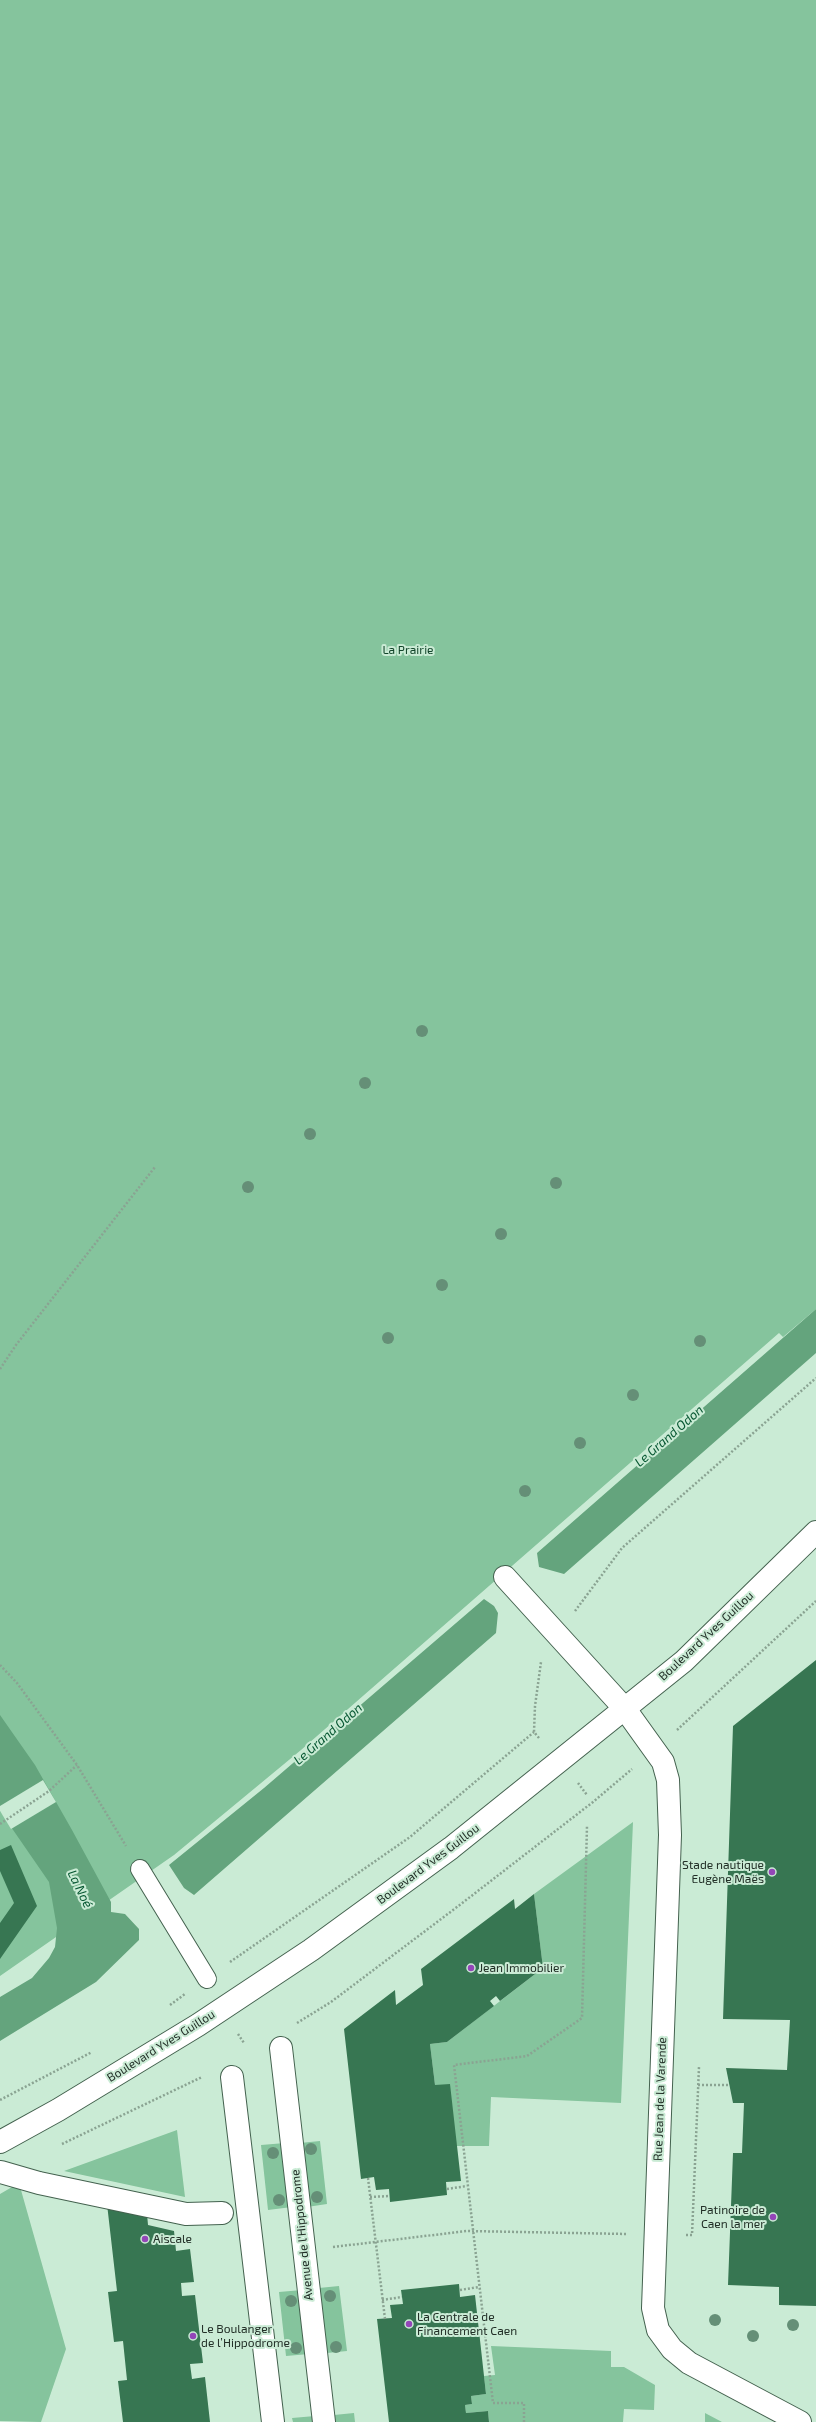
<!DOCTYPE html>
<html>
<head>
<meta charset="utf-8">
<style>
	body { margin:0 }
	canvas { display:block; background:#caebd5 }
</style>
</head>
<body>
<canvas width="816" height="2422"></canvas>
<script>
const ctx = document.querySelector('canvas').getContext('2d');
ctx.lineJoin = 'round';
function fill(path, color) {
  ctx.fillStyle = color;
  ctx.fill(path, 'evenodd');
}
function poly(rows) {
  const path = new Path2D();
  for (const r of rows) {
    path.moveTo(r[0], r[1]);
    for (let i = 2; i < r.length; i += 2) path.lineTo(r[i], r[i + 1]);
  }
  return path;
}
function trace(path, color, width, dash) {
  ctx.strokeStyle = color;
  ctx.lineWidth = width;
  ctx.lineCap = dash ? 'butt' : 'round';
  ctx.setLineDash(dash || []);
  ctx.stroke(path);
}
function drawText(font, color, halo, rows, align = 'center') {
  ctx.font = font + ' "Exo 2",sans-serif';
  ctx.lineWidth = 4;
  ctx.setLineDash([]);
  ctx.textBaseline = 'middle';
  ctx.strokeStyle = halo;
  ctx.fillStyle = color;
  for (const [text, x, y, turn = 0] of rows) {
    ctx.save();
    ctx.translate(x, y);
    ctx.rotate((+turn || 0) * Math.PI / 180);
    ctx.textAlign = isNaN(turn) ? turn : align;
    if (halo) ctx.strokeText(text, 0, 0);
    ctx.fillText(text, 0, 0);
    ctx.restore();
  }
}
fill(poly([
	[0,0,816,0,816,1309,783,1337,779,1333,301,1750,174,1855,0,1976],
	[633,1822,621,2103,491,2097,489,2146,457,2146,435,2085,430,2044,447,2042,543,1968,534,1894],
	[177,2130,185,2197,64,2171],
	[320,2141,327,2204,307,2207,300,2143],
	[285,2143,292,2207,268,2210,261,2145],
	[19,2183,66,2349,41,2422,0,2421,0,2194],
	[339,2286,347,2351,327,2353,319,2288],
	[302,2290,309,2354,286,2356,279,2292],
	[491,2346,611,2351,611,2367,624,2367,655,2385,654,2410,624,2409,623,2422,489,2422,488,2411,466,2413,465,2405,472,2404,471,2396,486,2394,484,2376,495,2375],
	[354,2413,355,2422,335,2422,334,2415],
	[705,2413,722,2422,705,2422],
	[315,2416,316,2422,293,2422,292,2418]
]), '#85c49d');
fill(poly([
	[816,1309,816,1353,564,1574,539,1567,537,1553],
	[484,1599,494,1606,498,1613,496,1633,194,1895,184,1888,169,1865,264,1788],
	[0,1715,35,1765,72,1830,111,1902,111,1912,125,1914,139,1929,139,1940,96,1982,0,2041,0,1997,32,1978,49,1958,55,1947,57,1928,49,1882,0,1811]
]), '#64a47d');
fill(poly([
	[43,1780,56,1802,11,1829,0,1811,0,1806]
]), '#caebd5');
fill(poly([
	[816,1660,816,2306,779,2305,779,2287,728,2285,733,2153,742,2153,744,2103,733,2103,726,2068,787,2070,790,2020,723,2019,733,1726],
	[11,1845,37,1906,0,1959,0,1923,14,1903,0,1871,0,1850],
	[534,1894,543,1968,500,2001,496,1996,490,2001,494,2006,447,2042,430,2044,435,2085,450,2084,461,2181,446,2182,447,2195,390,2202,389,2189,376,2190,374,2177,361,2179,344,2029,395,1990,396,2005,423,1985,421,1969,514,1899,515,1909],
	[107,2204,147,2214,148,2225,174,2231,176,2251,190,2249,194,2282,181,2283,182,2296,195,2295,203,2363,190,2364,192,2379,205,2377,210,2422,123,2422,118,2381,127,2380,123,2341,114,2342,108,2292,117,2291],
	[459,2284,460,2297,475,2295,486,2394,471,2396,472,2404,465,2405,466,2413,488,2411,489,2422,389,2422,377,2319,392,2318,390,2305,403,2304,401,2290]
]), '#377652');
const service = poly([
	[140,1869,207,1979]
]);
const pedestrian = poly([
	[281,2048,324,2422],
	[1,2172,39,2183,186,2214,222,2213]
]);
const minor = poly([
	[505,1577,625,1709,663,1762,668,1780,670,1835,653,2308,658,2330,672,2349,689,2363,800,2422],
	[232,2077,273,2422]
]);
const secondary = poly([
	[0,2142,58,2110,198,2025,311,1950,451,1848,684,1661,816,1532]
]);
trace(service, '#44624f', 20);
trace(pedestrian, '#44624f', 24);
trace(minor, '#44624f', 24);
trace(secondary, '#44624f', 24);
trace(poly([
	[0,1369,16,1345,155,1167],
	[575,1611,622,1548,816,1378],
	[0,1665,17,1683,77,1765,126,1846],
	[677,1730,816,1601],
	[539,1738,534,1732,535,1706,541,1662],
	[578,1783,587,1795],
	[0,1824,49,1791,77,1765],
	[230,1962,410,1837,534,1732],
	[170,2005,185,1994],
	[297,2023,331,2002,461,1904,593,1802,632,1769],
	[238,2034,244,2043],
	[698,2085,730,2085],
	[0,2100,92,2052],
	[62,2144,202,2077],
	[368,2178,385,2319],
	[447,2189,467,2186],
	[370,2197,390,2196],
	[686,2235,692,2235,699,2067],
	[333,2247,467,2231,627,2234],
	[460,2290,479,2287],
	[382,2300,402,2297],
	[524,2422,524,2403,493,2403,454,2065,527,2056,582,2018,587,1826]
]), '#8aa392', 2.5, [2, 2]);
trace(service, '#fff', 18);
trace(pedestrian, '#fff', 22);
trace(minor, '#fff', 22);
trace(secondary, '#fff', 22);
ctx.fillStyle = '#658f77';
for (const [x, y] of [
	[422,1031],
	[365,1083],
	[310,1134],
	[556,1183],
	[248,1187],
	[501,1234],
	[442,1285],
	[388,1338],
	[700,1341],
	[633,1395],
	[580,1443],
	[525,1491],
	[311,2149],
	[273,2153],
	[317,2197],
	[279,2200],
	[330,2296],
	[291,2301],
	[715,2320],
	[793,2325],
	[753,2336],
	[336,2347],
	[296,2348]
]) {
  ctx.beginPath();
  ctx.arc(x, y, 6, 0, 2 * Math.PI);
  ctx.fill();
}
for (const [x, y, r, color] of [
	[772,1872,4,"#9346b8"],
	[471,1968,4,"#9346b8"],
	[773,2217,4,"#9346b8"],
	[145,2239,4,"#9346b8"],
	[409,2324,4,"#9346b8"],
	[193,2336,4,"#9346b8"]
]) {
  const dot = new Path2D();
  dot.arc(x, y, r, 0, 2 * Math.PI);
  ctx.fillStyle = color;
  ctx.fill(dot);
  trace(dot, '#caebd5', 1.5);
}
drawText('12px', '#12442a', '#caebd5', [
	["La Prairie",408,650]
]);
drawText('12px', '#222f27', '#caebd5', [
	["Boulevard Yves Guillou",706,1636,-43],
	["Boulevard Yves Guillou",428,1864,-37],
	["Boulevard Yves Guillou",161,2046,-32],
	["Rue Jean de la Varende",660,2099,-88],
	["Avenue de l'Hippodrome",302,2235,-96]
]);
drawText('12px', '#222f27', '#caebd5', [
	["Stade nautique",764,1865,"right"],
	["Eugène Maës",764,1879,"right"],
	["Jean Immobilier",479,1968],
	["Patinoire de",765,2210,"right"],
	["Caen la mer",765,2224,"right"],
	["Aiscale",153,2239],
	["La Centrale de",417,2317],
	["Financement Caen",417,2331],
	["Le Boulanger",201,2329],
	["de l’Hippodrome",201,2343]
], 'left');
drawText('italic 13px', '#085833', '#caebd5', [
	["Le Grand Odon",669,1436,-41],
	["Le Grand Odon",328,1734,-41],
	["La Noé",80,1889,64]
]);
</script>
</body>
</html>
